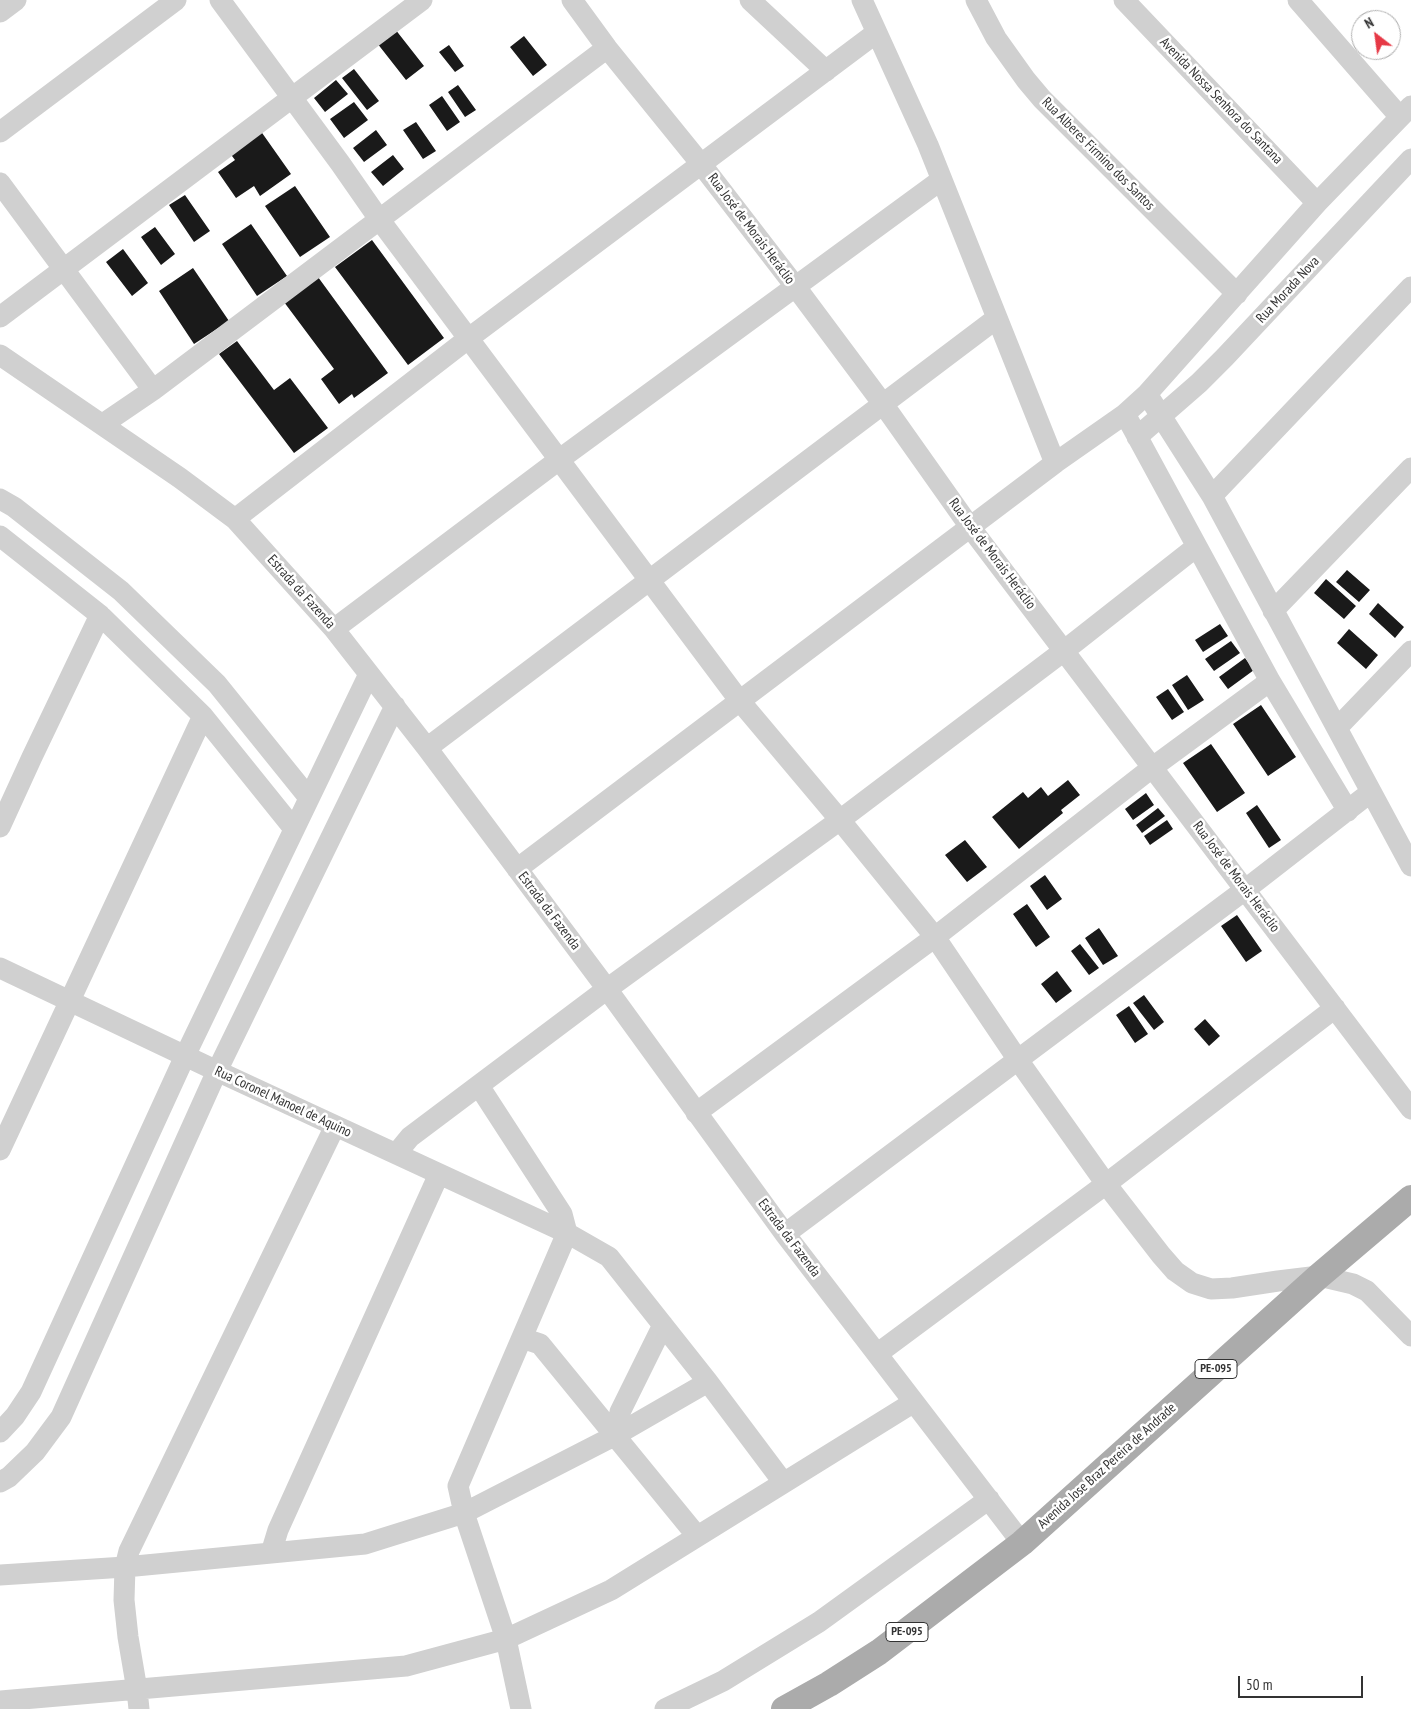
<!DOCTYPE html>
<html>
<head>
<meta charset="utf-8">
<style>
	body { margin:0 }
	#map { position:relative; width:1411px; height:1709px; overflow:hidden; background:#fff; font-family:"PT Sans Narrow",sans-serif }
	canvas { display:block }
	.north { position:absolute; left:1351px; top:10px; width:50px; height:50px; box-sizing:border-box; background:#fff; border:1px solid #adadad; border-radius:50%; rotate:330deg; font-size:14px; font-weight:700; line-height:20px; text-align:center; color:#333 }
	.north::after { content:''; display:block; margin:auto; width:18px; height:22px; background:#e63946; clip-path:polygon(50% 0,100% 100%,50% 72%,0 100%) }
	.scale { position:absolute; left:1238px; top:1676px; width:125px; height:22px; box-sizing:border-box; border:2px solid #333; border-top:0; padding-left:6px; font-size:15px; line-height:18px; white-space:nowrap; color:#333; -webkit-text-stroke:4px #fff; paint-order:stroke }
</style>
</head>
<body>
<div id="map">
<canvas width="1411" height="1709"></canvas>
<div class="north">N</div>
<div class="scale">50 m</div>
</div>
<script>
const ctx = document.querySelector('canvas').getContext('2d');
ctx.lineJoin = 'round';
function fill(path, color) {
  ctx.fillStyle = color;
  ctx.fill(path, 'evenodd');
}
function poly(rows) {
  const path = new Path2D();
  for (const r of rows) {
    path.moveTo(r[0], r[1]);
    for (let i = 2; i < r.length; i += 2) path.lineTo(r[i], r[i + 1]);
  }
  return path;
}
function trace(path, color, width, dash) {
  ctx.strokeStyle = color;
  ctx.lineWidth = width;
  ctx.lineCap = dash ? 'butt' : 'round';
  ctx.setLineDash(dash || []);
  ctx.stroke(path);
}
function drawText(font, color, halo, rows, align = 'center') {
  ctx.font = font + ' "PT Sans Narrow",sans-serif';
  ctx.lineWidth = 5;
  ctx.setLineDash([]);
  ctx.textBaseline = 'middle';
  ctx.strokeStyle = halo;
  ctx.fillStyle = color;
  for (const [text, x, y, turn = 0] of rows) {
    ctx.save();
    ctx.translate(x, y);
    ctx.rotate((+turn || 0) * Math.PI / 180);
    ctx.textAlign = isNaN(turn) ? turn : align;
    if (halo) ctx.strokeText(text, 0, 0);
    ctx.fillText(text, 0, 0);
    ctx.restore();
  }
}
fill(poly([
	[395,29,424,66,406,80,377,43],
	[524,36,547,65,533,76,510,47],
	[449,45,464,66,455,72,439,52],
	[354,69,379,101,367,110,342,78],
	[336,80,348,94,325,112,314,98],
	[458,85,476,110,465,117,448,92],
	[442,96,460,122,447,131,429,105],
	[354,102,368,120,344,138,330,119],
	[416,122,436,151,423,159,403,130],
	[260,130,291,174,260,196,254,186,236,198,218,172,235,160,229,152],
	[376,130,387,145,364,162,353,148],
	[393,155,404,169,383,186,371,172],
	[295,186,330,237,300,257,265,206],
	[185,195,210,231,194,242,169,205],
	[251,224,287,276,257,296,222,244],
	[155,227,175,254,161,265,141,237],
	[372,240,444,338,408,365,335,267],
	[123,249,148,283,132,296,106,262],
	[193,268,229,321,194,344,159,291],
	[318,277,388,373,354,398,352,394,339,404,321,379,334,369,284,302],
	[237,341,274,390,290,378,328,428,294,453,219,354],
	[1347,570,1370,590,1359,602,1336,582],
	[1326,579,1356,606,1344,619,1314,593],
	[1378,603,1404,627,1395,638,1369,614],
	[1220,624,1228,636,1203,652,1195,640],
	[1349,629,1378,655,1366,669,1337,643],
	[1231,641,1240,653,1214,671,1205,659],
	[1245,658,1254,670,1228,689,1219,677],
	[1187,675,1204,700,1188,710,1172,685],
	[1168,689,1184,712,1172,720,1156,697],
	[1261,705,1296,757,1268,776,1233,724],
	[1211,744,1245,793,1217,812,1183,763],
	[1068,780,1080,795,1061,810,1063,813,1019,849,992,817,1023,792,1028,798,1041,787,1048,796],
	[1146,793,1154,805,1133,820,1125,809],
	[1257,805,1281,840,1269,848,1246,813],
	[1158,808,1165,816,1142,833,1136,825],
	[1167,820,1173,829,1150,845,1144,836],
	[965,840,987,867,967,882,945,855],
	[1045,875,1062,899,1047,910,1030,886],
	[1027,904,1050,937,1036,947,1013,914],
	[1237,915,1262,951,1246,962,1221,926],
	[1099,928,1118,956,1103,965,1085,938],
	[1080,944,1099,968,1089,975,1071,951],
	[1057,971,1072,991,1056,1003,1041,984],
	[1144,995,1164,1022,1154,1030,1133,1003],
	[1129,1006,1148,1034,1135,1043,1116,1015],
	[1205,1019,1220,1036,1209,1046,1194,1029]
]), '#1a1a1a');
trace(poly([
	[220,0,340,163,379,219,739,700,840,820,935,937,1018,1060,1106,1184,1161,1255,1175,1271,1192,1283,1211,1289,1232,1288,1278,1281,1319,1276,1353,1284,1367,1291,1411,1336],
	[572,0,607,48,701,164,795,286,883,404,970,527,1411,1109],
	[750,0,826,71],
	[862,0,928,145,1055,463],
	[976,0,996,38,1026,80,1042,99,1237,294],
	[1124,0,1317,203],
	[1298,0,1400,117],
	[0,12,16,0],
	[0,132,176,0],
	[0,183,153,390],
	[0,317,422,0],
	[0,355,180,478,235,519,334,629,427,748,607,989,785,1234,1022,1543],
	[1147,394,1212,496,1411,866],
	[1125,414,1270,681,1348,811],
	[103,424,153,390,607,48],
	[1137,437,1199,383,1225,357,1411,159],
	[1212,496,1411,287],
	[0,499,14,507,121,591,217,684,309,798],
	[235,519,469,338,876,33],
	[0,536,100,615,203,716,294,829],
	[1273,611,1411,468],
	[334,629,560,459,941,180],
	[1337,728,1411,651],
	[427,748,997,318],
	[0,827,32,757,100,615],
	[517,869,1055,463,1125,414,1147,394,1317,203,1411,106],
	[0,968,217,1071,567,1233,609,1257,708,1382,783,1482],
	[479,1086,562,1214,567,1233,458,1486,464,1513,506,1639,521,1709],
	[696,1113,935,937,1153,767,1270,681],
	[0,1150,203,716],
	[396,1154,410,1137,607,989,840,820,1065,650,1196,547],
	[785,1234,1246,889,1371,792],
	[522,1338,540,1344,697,1536],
	[877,1354,1106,1184,1335,1008],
	[0,1432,15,1416,31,1392,185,1056,369,674],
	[616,1435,620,1412,663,1325],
	[0,1482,9,1477,35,1452,61,1417,217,1071,395,706],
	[271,1553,278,1530,439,1174],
	[0,1575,125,1567,365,1544,464,1513,616,1435,708,1382],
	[0,1701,406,1666,506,1639,611,1590,914,1402],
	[139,1709,137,1690,128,1637,124,1600,125,1567,129,1551,335,1126],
	[665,1709,723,1681,819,1622,989,1499]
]), '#d0d0d0', 21);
trace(poly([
	[784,1709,829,1684,879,1652,1022,1543,1319,1276,1411,1198]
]), '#ababab', 26);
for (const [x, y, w] of [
	[1216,1369,42],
	[907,1632,42]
]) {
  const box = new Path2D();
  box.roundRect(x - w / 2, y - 9.5, w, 19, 4);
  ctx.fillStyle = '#fff';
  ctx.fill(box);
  trace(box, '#333', 1);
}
drawText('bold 12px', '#333', null, [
	["PE-095",1216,1369],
	["PE-095",907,1632]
]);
drawText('14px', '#333', '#fff', [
	["Avenida Nossa Senhora do Santana",1221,101,46],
	["Rua Alberes Firmino dos Santos",1098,154,45],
	["Rua José de Morais Heráclio",751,229,53],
	["Rua Morada Nova",1288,290,-47],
	["Rua José de Morais Heráclio",992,554,53],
	["Estrada da Fazenda",301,592,48],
	["Rua José de Morais Heráclio",1236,877,53],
	["Estrada da Fazenda",549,911,53],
	["Rua Coronel Manoel de Aquino",283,1102,25],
	["Estrada da Fazenda",789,1238,53],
	["Avenida Jose Braz Pereira de Andrade",1107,1466,-42]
]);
</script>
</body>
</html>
